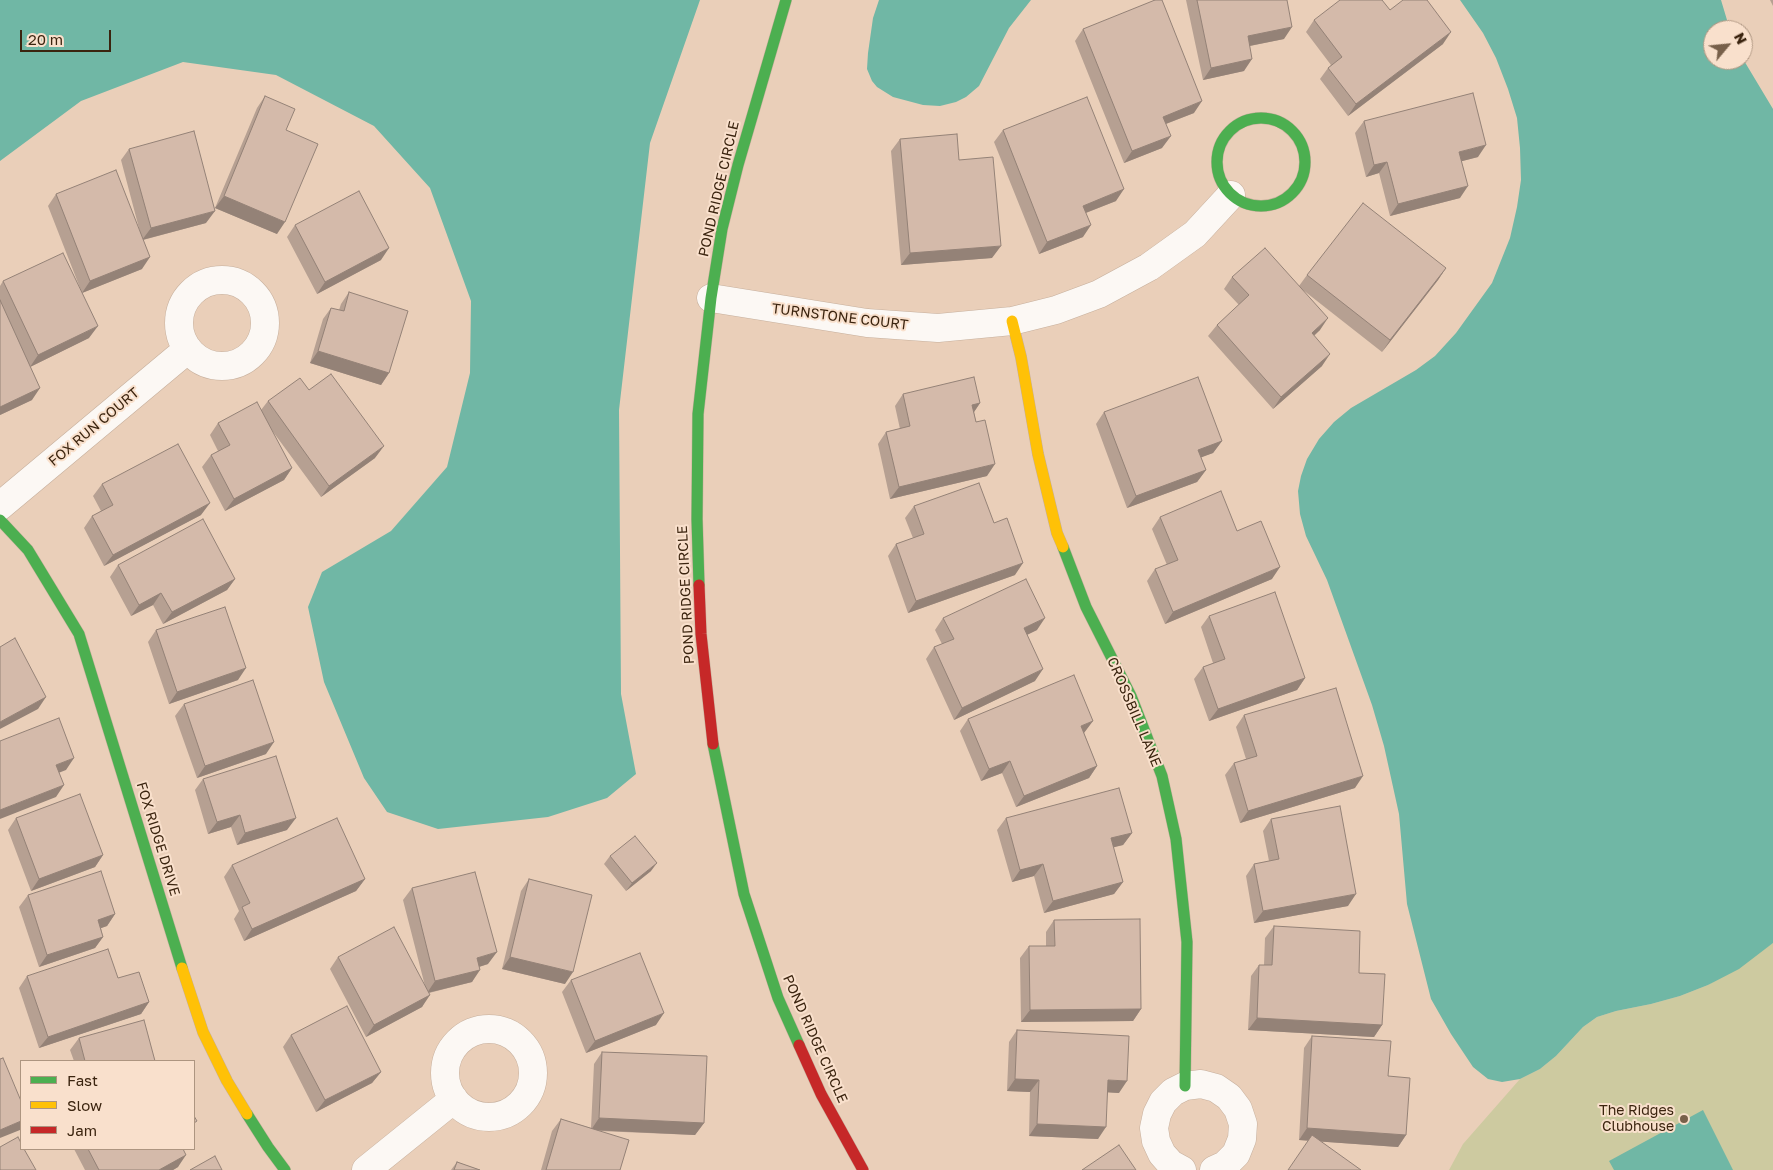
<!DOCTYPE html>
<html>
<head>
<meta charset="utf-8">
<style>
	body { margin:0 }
	#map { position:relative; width:1773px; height:1170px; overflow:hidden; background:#eacfb9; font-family:"Golos Text",sans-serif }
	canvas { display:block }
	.legend { position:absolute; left:20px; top:1060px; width:175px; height:90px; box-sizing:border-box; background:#f9e0cc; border:1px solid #ad9580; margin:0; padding:6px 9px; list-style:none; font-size:15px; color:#3b240f }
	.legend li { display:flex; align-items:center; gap:10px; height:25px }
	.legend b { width:25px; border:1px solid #ad9580 }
	.north { position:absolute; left:1703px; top:20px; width:50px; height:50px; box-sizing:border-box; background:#f9e0cc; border:1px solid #ad9580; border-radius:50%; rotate:62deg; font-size:14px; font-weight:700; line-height:20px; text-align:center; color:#3b240f }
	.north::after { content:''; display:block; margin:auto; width:18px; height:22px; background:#78604a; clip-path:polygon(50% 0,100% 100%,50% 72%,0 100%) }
	.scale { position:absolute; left:20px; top:30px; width:91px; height:22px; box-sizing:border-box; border:2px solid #3b240f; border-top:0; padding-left:6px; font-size:15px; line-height:18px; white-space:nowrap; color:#3b240f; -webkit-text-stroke:4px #f9e0cc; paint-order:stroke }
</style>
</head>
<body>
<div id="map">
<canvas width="1773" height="1170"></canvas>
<ul class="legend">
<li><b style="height:6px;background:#4caf50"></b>Fast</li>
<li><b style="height:6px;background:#ffc107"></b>Slow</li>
<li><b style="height:6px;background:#c62828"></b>Jam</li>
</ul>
<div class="north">N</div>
<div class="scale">20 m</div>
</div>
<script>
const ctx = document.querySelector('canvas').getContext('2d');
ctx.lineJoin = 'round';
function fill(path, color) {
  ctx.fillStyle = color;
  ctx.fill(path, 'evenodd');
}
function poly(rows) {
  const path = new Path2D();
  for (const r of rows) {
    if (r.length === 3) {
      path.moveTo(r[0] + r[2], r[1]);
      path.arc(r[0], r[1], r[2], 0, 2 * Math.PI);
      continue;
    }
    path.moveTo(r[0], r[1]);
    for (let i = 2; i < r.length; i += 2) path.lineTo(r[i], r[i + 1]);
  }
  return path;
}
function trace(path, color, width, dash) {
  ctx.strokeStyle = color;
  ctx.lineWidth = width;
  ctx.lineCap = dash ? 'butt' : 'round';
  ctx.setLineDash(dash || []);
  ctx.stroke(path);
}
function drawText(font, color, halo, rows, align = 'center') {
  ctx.font = font + ' "Golos Text",sans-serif';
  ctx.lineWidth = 4;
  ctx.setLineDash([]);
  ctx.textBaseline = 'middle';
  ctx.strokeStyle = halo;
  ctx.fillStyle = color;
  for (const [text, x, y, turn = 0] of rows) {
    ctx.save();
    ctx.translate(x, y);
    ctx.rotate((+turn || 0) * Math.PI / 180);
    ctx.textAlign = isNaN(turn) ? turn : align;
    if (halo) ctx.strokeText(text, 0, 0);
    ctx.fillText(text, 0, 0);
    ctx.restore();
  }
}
fill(poly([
	[1773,943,1773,1170,1449,1170,1463,1144,1520,1079,1540,1069,1556,1056,1583,1027,1597,1017,1616,1011,1651,1004,1680,996,1708,985]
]), '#cdcaa0');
fill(poly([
	[0,0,700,0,650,143,619,410,621,694,636,774,607,798,548,817,438,829,387,812,364,778,324,682,308,607,322,572,391,531,447,467,470,373,471,301,430,188,374,126,276,75,183,62,81,101,0,161],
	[879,0,1031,0,1009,28,979,86,966,97,956,102,940,106,923,105,893,97,877,87,872,81,867,69,868,53,873,18],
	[1460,0,1721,0,1730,30,1713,30,1713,60,1743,59,1773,109,1773,943,1739,969,1708,985,1680,996,1651,1004,1616,1011,1597,1017,1583,1027,1556,1056,1540,1069,1520,1079,1502,1082,1488,1079,1473,1067,1451,1034,1431,999,1407,904,1399,814,1384,746,1372,705,1327,580,1306,536,1300,514,1298,491,1301,476,1307,459,1319,439,1334,422,1351,408,1416,370,1435,356,1456,333,1492,283,1510,238,1517,207,1521,180,1520,148,1517,118,1508,89,1496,58,1483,33],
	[1703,1110,1733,1170,1614,1170,1609,1161]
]), '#70b7a5');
const street = poly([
	[222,323,43],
	[711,298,867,323,938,328,1012,321,1056,310,1099,294,1149,267,1195,234,1231,195],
	[0,506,188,349],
	[489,1073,44],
	[366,1170,454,1099],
	[1182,1170,1171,1164,1162,1154,1156,1141,1154,1128,1157,1114,1163,1102,1173,1092,1185,1086,1201,1084,1216,1088,1229,1097,1238,1109,1243,1124,1242,1139,1236,1154,1225,1165,1214,1170]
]);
const fast = poly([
	[1261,162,44],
	[0,520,28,550,79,634,182,968],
	[1063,547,1086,607,1131,696,1162,776,1176,839,1187,942,1185,1086],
	[699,585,697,519,698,414,711,298,722,229,738,165,786,0],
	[713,744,744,894,778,998,799,1045],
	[247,1114,268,1147,285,1170]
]);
const slow = poly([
	[1012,321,1021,357,1038,454,1057,533,1063,547],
	[182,968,203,1032,227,1081,247,1114]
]);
const jam = poly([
	[699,585,701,634,713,744],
	[799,1045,821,1094,863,1170]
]);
trace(street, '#c6af9c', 29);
trace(fast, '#c6af9c', 12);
trace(slow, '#c6af9c', 12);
trace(jam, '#c6af9c', 12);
trace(street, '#fcf8f4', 28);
trace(fast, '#4caf50', 11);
trace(slow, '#ffc107', 11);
trace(jam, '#c62828', 11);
fill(poly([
	[1186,0,1287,0,1284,39,1250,46,1244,71,1203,80],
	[1770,0,1773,0,1773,6],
	[1390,10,1443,44,1348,116,1320,79,1328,68,1331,65,1306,32,1314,20],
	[1083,29,1194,113,1166,124,1162,148,1124,163,1075,41],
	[265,96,286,130,277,234,215,208,257,108],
	[1364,121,1478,157,1462,161,1460,198,1390,216,1379,173,1366,177,1355,133],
	[1003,130,1116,201,1086,213,1083,237,1039,254,994,142],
	[900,139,959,160,992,258,901,265,891,151],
	[129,149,206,223,143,240,142,269,82,293,48,206,56,194,140,232,121,160],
	[295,225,381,260,317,294,287,237],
	[1446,268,1438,280,1382,352,1303,290,1320,330,1314,336,1322,366,1273,409,1208,336,1217,325,1239,305,1224,289,1232,277,1299,286,1307,275],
	[3,281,89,338,30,367,32,400,0,415,0,286],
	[349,292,389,373,381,385,310,363,323,319,331,308,339,310,341,304],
	[309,390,375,458,321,497,271,429,292,468,284,480,225,511,202,467,211,455,218,451,210,435,218,423,261,410,268,401],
	[903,394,980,403,974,412,987,476,890,499,878,444,886,432,900,429,895,406],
	[1104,412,1222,441,1213,453,1201,457,1206,470,1197,482,1127,508,1096,424],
	[102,484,201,515,104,566,84,528,92,516,101,511,93,496],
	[914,506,994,523,1015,575,908,613,888,556,896,544,913,538,905,518],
	[1160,517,1237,531,1272,579,1165,624,1147,581,1155,569,1167,565,1152,529],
	[118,565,235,579,227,590,163,624,153,605,131,616,110,577],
	[1209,616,1305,678,1297,690,1209,721,1194,679,1203,667,1213,663,1201,627],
	[943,618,1037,630,1027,635,1035,681,954,720,926,659,934,647,942,644,935,630],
	[156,630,238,680,169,704,148,642],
	[184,704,266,754,197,778,175,716],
	[1244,715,1355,788,1240,823,1225,775,1234,763,1246,759,1236,727],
	[968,719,1084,733,1097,766,1089,778,1016,807,1002,773,981,781,960,731],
	[203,779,287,830,237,845,231,827,208,834,195,790],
	[16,818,103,855,95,867,31,891,8,830],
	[1006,818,1132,833,1123,845,1113,847,1123,882,1114,894,1044,913,1034,876,1012,882,997,830],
	[1271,819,1348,906,1254,923,1246,876,1254,864,1269,861,1263,831],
	[610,856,651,871,626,891,604,864],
	[232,865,365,879,356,891,244,941,234,919,239,911,224,877],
	[529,879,565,984,502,969,521,891],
	[412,888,488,964,479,967,472,982,429,993,422,1007,366,1037,330,969,338,957,425,986,403,900],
	[28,895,115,914,107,926,101,928,103,937,95,948,39,967,19,907],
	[1054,920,1141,1009,1133,1021,1021,1022,1020,958,1029,946,1046,946,1046,932],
	[1274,926,1359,973,1382,1025,1374,1037,1248,1030,1251,976,1259,965,1264,965,1265,938],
	[27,976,118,978,149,1002,141,1014,39,1048,19,988],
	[571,980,656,1025,586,1053,562,992],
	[1017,1030,1119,1093,1108,1092,1098,1139,1029,1136,1030,1092,1007,1091,1009,1042],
	[291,1035,381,1072,372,1083,316,1112,283,1047],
	[1312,1036,1388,1076,1406,1135,1398,1147,1299,1140,1304,1048],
	[79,1038,155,1061,74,1061,70,1050],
	[602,1052,704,1123,695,1135,599,1131,620,1170,541,1170,552,1131,561,1119,591,1128,594,1064],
	[74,1149,183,1149,178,1167,173,1170,85,1170],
	[457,1162,480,1170,451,1170]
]), '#b6a092');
fill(poly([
	[1292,27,1284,39,1239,48,1248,36],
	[1451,32,1443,44,1348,116,1356,104],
	[1252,59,1244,71,1203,80,1211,68],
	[1202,101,1194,113,1155,128,1163,117],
	[1171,136,1162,148,1124,163,1132,151],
	[1486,145,1478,157,1451,164,1459,152],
	[1387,162,1379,173,1366,177,1374,165],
	[1468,186,1460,198,1390,216,1398,204],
	[1124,189,1116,201,1075,217,1083,206],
	[224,196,285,222,277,234,215,208],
	[215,211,206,223,142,240,151,228],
	[1091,225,1083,237,1039,254,1047,242],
	[1001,246,992,258,901,265,910,253],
	[389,248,381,260,317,294,325,282],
	[150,257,142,269,82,293,90,281],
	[1446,268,1438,280,1382,352,1390,340],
	[1328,318,1320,330,1303,345,1312,333],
	[98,326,89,338,30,367,38,355],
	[318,351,389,373,381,385,310,363],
	[1330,354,1322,366,1273,409,1281,397],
	[40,388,32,400,0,415,0,407],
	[980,403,972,415,972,405],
	[1222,441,1213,453,1189,462,1198,450],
	[384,446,375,458,321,497,329,486],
	[995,464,987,476,890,499,899,487],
	[292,468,284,480,225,511,234,499],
	[1206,470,1197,482,1127,508,1136,496],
	[210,503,201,515,104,566,113,555],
	[1023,563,1015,575,908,613,916,601],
	[1280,567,1272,579,1165,624,1173,612],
	[235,579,227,590,163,624,172,612],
	[161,593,153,605,131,616,139,605],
	[1045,618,1037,630,1016,640,1024,628],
	[246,668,238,680,169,704,177,692],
	[1043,669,1035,681,954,720,962,708],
	[1305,678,1297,690,1209,721,1218,709],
	[46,697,38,709,0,729,0,722],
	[1093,721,1084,733,1072,738,1081,726],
	[274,742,266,754,197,778,205,766],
	[74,758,66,770,48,777,56,765],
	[1010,761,1002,773,981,781,989,769],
	[1097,766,1089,778,1016,807,1024,796],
	[1363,776,1355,788,1240,823,1248,811],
	[64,785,56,797,0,819,0,810],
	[240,815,231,827,208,834,217,822],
	[296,818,287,830,237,845,245,833],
	[1132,833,1123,845,1103,850,1111,838],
	[103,855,95,867,31,891,39,879],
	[657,863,651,871,626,891,632,883],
	[1043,864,1034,876,1012,882,1020,870],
	[365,879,356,891,244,941,252,929],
	[1123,882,1114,894,1044,913,1053,901],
	[1356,894,1348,906,1254,923,1263,911],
	[115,914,107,926,90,932,98,920],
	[103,937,95,948,39,967,47,955],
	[497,952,488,964,469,970,477,958],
	[510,957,573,972,565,984,502,969],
	[480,970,472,982,427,993,435,981],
	[430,995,422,1007,366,1037,374,1025],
	[149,1002,141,1014,39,1048,48,1037],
	[1141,1009,1133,1021,1021,1022,1030,1010],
	[664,1013,656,1025,586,1053,595,1041],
	[1257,1018,1382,1025,1374,1037,1248,1030],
	[381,1072,372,1083,316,1112,325,1100],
	[1015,1079,1039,1080,1030,1092,1007,1091],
	[1108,1080,1127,1081,1119,1093,1100,1092],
	[599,1118,704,1123,695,1135,591,1130],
	[21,1121,21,1129,20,1130,0,1138,0,1130],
	[1037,1124,1106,1127,1098,1139,1029,1136],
	[1307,1128,1406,1135,1398,1147,1299,1140],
	[186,1155,178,1167,173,1170,159,1170]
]), '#948277');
const building = poly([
	[1155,0,1162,0,1202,101,1163,117,1171,136,1132,151,1083,29,1155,0],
	[1197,0,1287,0,1292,27,1248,36,1252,59,1211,68,1197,0],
	[1340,0,1382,0,1390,10,1403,0,1427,0,1451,32,1356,104,1328,68,1342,57,1314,20,1340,0],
	[1473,93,1486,145,1459,152,1468,186,1398,204,1387,162,1374,165,1364,121,1473,93],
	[265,96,295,109,286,130,318,144,285,222,224,196,265,96],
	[1087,97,1124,189,1083,206,1091,225,1047,242,1003,130,1087,97],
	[194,131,215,211,151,228,129,149,194,131],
	[957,134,959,160,993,157,1001,246,910,253,900,139,957,134],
	[116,170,150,257,90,281,56,194,116,170],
	[359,191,389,248,325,282,295,225,359,191],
	[1363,203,1446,268,1390,340,1307,275,1363,203],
	[1265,248,1328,318,1312,333,1330,354,1281,397,1217,325,1249,295,1232,277,1265,248],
	[63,253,98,326,38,355,3,281,63,253],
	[349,292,408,311,389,373,318,351,331,308,344,311,349,292],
	[0,300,40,388,0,407,0,300],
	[331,374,384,446,329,486,268,401,300,378,309,390,331,374],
	[974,377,980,403,972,405,976,422,985,420,995,464,899,487,886,432,910,426,903,394,974,377],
	[1198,377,1222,441,1198,450,1206,470,1136,496,1104,412,1198,377],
	[257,402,292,468,234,499,211,455,230,445,218,423,257,402],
	[178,444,210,503,113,555,92,516,113,505,102,484,178,444],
	[979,483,994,523,1007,518,1023,563,916,601,896,544,924,534,914,506,979,483],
	[1221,491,1237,531,1261,521,1280,567,1173,612,1155,569,1178,560,1160,517,1221,491],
	[203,519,235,579,172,612,161,593,139,605,118,565,203,519],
	[1026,579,1045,618,1024,628,1043,669,962,708,934,647,954,639,943,618,1026,579],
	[1275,592,1305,678,1218,709,1203,667,1225,659,1209,616,1275,592],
	[225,607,246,668,177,692,156,630,225,607],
	[15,638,46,697,0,722,0,647,15,638],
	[1074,675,1093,721,1081,726,1097,766,1024,796,1010,761,989,769,968,719,1074,675],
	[253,680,274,742,205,766,184,704,253,680],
	[1336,688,1363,776,1248,811,1234,763,1257,756,1244,715,1336,688],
	[59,718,74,758,56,765,64,785,0,810,0,741,59,718],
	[276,756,296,818,245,833,240,815,217,822,203,779,276,756],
	[1119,788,1132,833,1111,838,1123,882,1053,901,1043,864,1020,870,1006,818,1119,788],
	[80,794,103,855,39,879,16,818,80,794],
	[1340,806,1356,894,1263,911,1254,864,1279,859,1271,819,1340,806],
	[337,818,365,879,252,929,242,907,250,903,232,865,337,818],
	[635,836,657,863,632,883,610,856,635,836],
	[101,871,115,914,98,920,103,937,47,955,28,895,101,871],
	[475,872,497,952,477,958,480,970,435,981,412,888,475,872],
	[529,879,592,895,573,972,510,957,529,879],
	[1140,919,1141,1009,1030,1010,1029,946,1055,946,1054,920,1140,919],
	[1274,926,1360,931,1359,973,1385,974,1382,1025,1257,1018,1259,965,1272,965,1274,926],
	[394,927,430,995,374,1025,338,957,394,927],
	[108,949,118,978,139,972,149,1002,48,1037,27,976,108,949],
	[640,953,664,1013,595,1041,571,980,640,953],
	[347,1006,381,1072,325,1100,291,1035,347,1006],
	[144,1020,155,1061,85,1061,79,1038,144,1020],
	[1017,1030,1129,1036,1127,1081,1108,1080,1106,1127,1037,1124,1039,1080,1015,1079,1017,1030],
	[1312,1036,1391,1041,1388,1076,1410,1078,1406,1135,1307,1128,1312,1036],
	[602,1052,707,1056,704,1123,599,1118,602,1052],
	[3,1058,21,1101,21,1121,0,1130,0,1059,3,1058],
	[194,1116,197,1121,194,1123,194,1116],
	[561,1119,629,1140,620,1170,546,1170,561,1119],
	[1312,1135,1361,1170,1288,1170,1312,1135],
	[18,1137,21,1143,21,1149,24,1149,36,1170,0,1170,0,1147,18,1137],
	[1119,1145,1136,1170,1082,1170,1119,1145],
	[88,1149,183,1149,186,1155,159,1170,99,1170,88,1149],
	[215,1156,222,1170,190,1170,215,1156],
	[457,1162,480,1170,454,1170,457,1162]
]);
fill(building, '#d4baaa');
trace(building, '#948277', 1);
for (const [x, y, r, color] of [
	[1684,1119,5,"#78604a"]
]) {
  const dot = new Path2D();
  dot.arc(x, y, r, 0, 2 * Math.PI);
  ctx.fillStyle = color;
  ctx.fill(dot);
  trace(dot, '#f9e0cc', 2);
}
drawText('14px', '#3b240f', '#f9e0cc', [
	["POND RIDGE CIRCLE",719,189,-77],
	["TURNSTONE COURT",840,317,7],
	["FOX RUN COURT",94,427,-40],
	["POND RIDGE CIRCLE",686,595,-93],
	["CROSSBILL LANE",1134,712,67],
	["FOX RIDGE DRIVE",158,839,73],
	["POND RIDGE CIRCLE",815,1039,66]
]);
drawText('14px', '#3b240f', '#f9e0cc', [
	["The Ridges",1674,1111],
	["Clubhouse",1674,1127]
], 'right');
</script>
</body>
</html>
